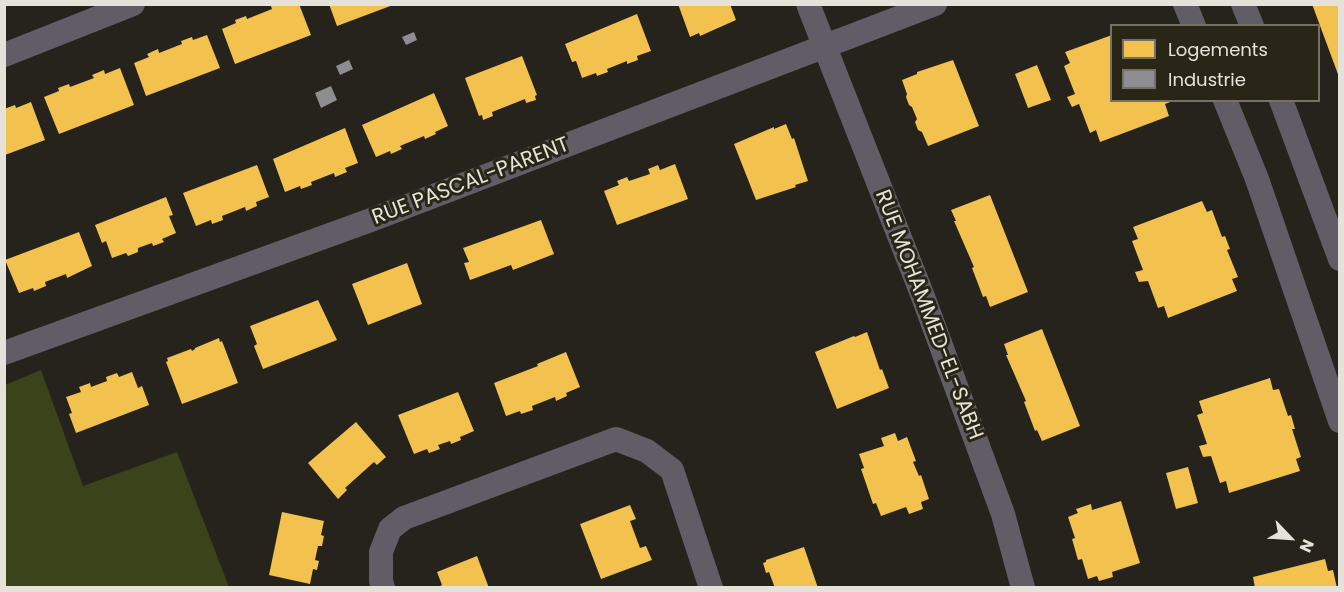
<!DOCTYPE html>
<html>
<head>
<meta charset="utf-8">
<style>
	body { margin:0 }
	#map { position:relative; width:1344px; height:592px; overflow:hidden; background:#25231c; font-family:Poppins,sans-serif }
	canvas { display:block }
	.frame { position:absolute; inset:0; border:6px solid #e5e2d9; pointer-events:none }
	.legend { position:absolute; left:1110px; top:24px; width:210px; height:78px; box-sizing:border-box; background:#292618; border:2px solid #747165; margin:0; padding:8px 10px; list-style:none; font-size:18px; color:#e5e2d9 }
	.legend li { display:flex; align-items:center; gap:12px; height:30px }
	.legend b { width:30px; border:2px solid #747165 }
	.north { position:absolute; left:1260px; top:508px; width:60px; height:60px; -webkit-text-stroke:4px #292618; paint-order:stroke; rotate:115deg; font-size:16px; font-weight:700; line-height:24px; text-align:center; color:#e5e2d9 }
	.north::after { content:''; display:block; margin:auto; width:21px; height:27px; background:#e5e2d9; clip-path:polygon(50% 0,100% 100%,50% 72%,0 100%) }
</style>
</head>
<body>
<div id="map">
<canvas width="1344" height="592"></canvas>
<div class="frame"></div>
<ul class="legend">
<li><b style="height:16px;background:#f2c14e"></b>Logements</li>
<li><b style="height:16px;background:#8d8d92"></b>Industrie</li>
</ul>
<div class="north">N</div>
</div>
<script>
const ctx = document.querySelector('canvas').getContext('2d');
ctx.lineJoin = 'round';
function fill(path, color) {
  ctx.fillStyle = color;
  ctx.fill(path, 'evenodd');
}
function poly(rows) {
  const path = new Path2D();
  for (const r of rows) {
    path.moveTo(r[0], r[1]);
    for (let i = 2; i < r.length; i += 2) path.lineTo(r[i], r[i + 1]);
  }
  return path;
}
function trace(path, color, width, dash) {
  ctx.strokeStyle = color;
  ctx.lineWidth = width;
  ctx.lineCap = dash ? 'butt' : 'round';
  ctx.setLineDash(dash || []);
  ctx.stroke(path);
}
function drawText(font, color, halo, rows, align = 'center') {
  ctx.font = font + ' Poppins,sans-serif';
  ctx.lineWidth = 6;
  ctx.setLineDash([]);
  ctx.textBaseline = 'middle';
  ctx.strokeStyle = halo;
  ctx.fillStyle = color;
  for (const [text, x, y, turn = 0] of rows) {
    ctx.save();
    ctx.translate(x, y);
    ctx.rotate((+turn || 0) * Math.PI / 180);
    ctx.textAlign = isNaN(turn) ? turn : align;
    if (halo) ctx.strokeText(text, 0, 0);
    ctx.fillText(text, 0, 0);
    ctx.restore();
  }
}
fill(poly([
	[41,370,83,486,177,452,229,587,5,587,5,385]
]), '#3b431b');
fill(poly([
	[275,4,299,4,311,35,235,64,222,29,236,23,235,20,246,16,247,19,272,9,271,6],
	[329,4,393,4,393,5,337,26],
	[678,4,730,4,736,20,700,36,699,33,690,37],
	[1312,4,1340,4,1340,77,1339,77],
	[637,14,651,51,637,56,638,60,627,64,627,61,607,69,608,72,597,76,596,73,582,78,576,61,572,62,565,44],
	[207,35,220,68,146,96,134,63,149,57,147,54,158,49,159,53,182,44,181,41,192,37,193,40],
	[1112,35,1112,100,1173,101,1165,104,1169,116,1100,142,1096,130,1090,133,1079,104,1072,107,1067,97,1075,94,1064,66,1070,63,1065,52],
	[522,56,537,95,535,96,536,100,526,103,525,99,492,112,493,116,483,120,482,115,479,116,465,78],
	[953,60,979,126,928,146,922,132,918,130,915,122,917,119,912,107,909,105,906,97,907,94,902,80,917,74,917,72],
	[1037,65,1051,100,1028,108,1015,74],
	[120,68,134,105,59,134,44,97,59,91,58,88,69,84,70,87,94,78,92,75,104,70,105,74],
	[434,93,448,126,435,132,436,134,425,139,424,136,400,146,402,149,391,154,390,151,376,157,362,125],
	[31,102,45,140,5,155,4,109,15,105,16,108],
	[786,124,792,139,794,138,808,181,795,185,796,187,756,200,734,144,774,127,774,129],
	[345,128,358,163,345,168,347,172,335,177,334,173,311,182,312,185,301,189,300,186,285,192,273,159],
	[675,164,688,199,617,225,604,191,619,185,617,181,627,177,629,181,650,174,648,169,658,165,660,170],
	[257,165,269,197,256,202,257,206,246,211,245,207,222,216,223,220,212,224,211,220,196,226,183,193],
	[990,195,1028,292,990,307,986,296,983,297,972,268,974,267,954,221,956,221,951,210],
	[166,197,173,215,169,216,176,233,162,239,164,242,153,246,152,243,138,248,138,252,128,256,126,253,112,258,106,241,102,243,95,225],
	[1202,201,1207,212,1212,210,1222,237,1225,236,1230,249,1227,250,1238,277,1232,279,1237,291,1168,318,1164,306,1158,308,1148,281,1139,282,1135,272,1143,270,1132,241,1138,239,1133,227],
	[541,220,554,254,513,270,511,265,470,280,464,263,469,262,463,248],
	[79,232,92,266,67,278,66,274,45,282,46,286,34,291,33,288,19,293,5,260],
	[407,263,422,304,368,325,352,284],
	[318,300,337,340,263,369,254,346,257,344,250,326],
	[1042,329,1080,426,1042,441,1037,430,1035,431,1024,402,1026,401,1006,355,1008,355,1004,344],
	[867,332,880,370,882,369,889,388,837,409,815,352,854,336,855,337],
	[219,338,220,342,222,341,238,383,182,404,166,362,168,361,167,358,191,349,192,351,195,349,195,348],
	[566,352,580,387,566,393,567,396,556,401,555,397,532,406,533,410,521,414,520,411,506,416,494,383,538,366,537,364],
	[132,372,138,388,142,386,149,405,76,433,69,414,72,413,66,397,81,392,79,387,90,383,91,387,107,381,106,377,117,373,119,377],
	[1270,378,1273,390,1279,389,1288,416,1291,415,1295,429,1292,429,1301,457,1296,459,1300,471,1229,493,1226,481,1220,483,1211,456,1203,457,1199,446,1207,444,1197,415,1203,413,1199,401],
	[458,392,474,431,460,437,461,440,451,444,450,441,438,445,440,449,429,453,427,449,414,454,398,415],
	[356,422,386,457,377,465,374,462,345,488,347,490,338,499,308,463],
	[895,433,898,441,907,437,916,461,913,462,919,476,921,475,929,499,921,502,923,509,909,514,906,507,881,516,876,503,873,504,861,469,864,468,859,454,884,446,881,438],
	[1188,467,1198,503,1176,509,1166,473],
	[1121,501,1140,563,1112,572,1113,577,1099,581,1097,576,1088,579,1082,559,1078,560,1072,539,1075,538,1068,517,1078,513,1076,509,1091,504,1092,510],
	[630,505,636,519,630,521,640,548,646,546,652,560,601,579,580,524],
	[282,512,324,521,321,535,324,536,322,546,318,546,315,560,319,561,317,570,313,569,310,584,269,575],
	[804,547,818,588,775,588,769,572,766,573,763,563,766,562,766,560],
	[477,556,489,588,437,588,442,585,437,572],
	[1325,559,1328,571,1333,570,1337,588,1255,588,1253,577]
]), '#f2c14e');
fill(poly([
	[414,32,417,40,406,45,402,37],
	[349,60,353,69,340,75,336,66],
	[331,86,337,100,321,108,315,93]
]), '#8d8d92');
trace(poly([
	[808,4,922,294,1003,514,1023,588],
	[1185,4,1194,26],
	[1243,4,1252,26],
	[4,55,133,4],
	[1225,100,1257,179,1340,421],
	[1281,100,1340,259],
	[4,353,371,220,935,4],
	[383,588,381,581,381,552,390,529,404,518,616,439,647,451,672,470,711,588]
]), '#605d67', 24);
drawText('21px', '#e5e2d9', '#292618', [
	["RUE PASCAL-PARENT",471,182,-21],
	["RUE MOHAMMED-EL-SABH",928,315,69]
]);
</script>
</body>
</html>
